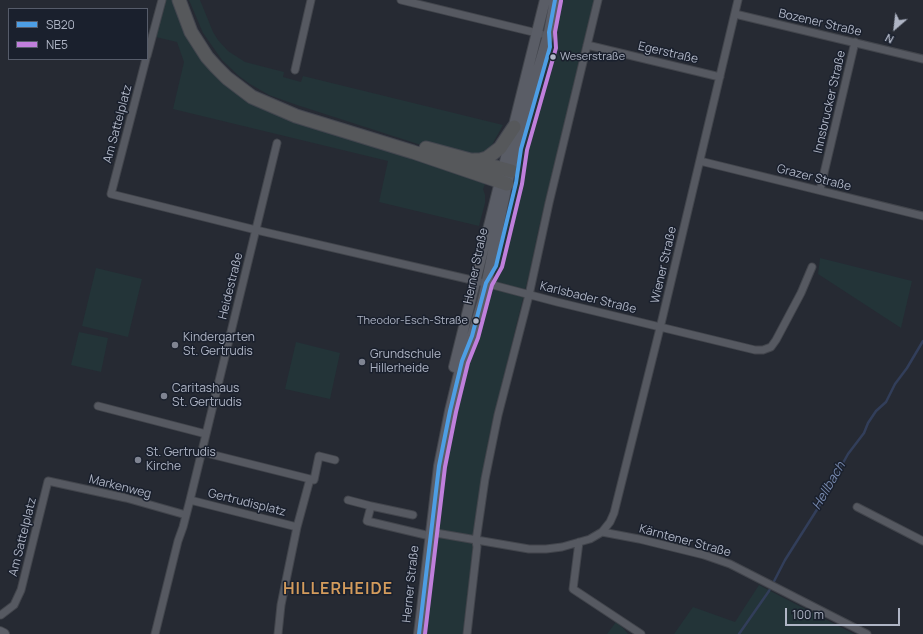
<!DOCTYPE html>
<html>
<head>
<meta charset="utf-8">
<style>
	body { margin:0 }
	#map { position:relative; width:923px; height:634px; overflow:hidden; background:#262a33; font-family:Manrope,sans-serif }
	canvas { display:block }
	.legend { position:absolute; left:8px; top:8px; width:140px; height:52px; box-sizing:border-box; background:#1a202d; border:1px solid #565c6a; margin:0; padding:5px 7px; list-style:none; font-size:12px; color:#afb5c5 }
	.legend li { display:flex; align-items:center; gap:8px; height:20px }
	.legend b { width:20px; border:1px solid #565c6a }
	.north { position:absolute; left:875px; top:8px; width:40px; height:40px; -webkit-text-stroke:3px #1a202d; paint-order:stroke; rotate:208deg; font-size:11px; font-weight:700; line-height:16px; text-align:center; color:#afb5c5 }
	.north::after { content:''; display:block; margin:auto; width:14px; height:18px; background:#afb5c5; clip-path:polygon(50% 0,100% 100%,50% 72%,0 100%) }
	.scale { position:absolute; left:785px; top:608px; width:115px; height:18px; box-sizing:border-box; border:2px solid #afb5c5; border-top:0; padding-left:5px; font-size:12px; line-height:14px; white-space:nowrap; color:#afb5c5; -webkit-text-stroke:3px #1a202d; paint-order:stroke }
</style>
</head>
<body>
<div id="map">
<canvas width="923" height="634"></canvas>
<ul class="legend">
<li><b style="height:5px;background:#4d9ee5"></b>SB20</li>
<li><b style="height:5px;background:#c07fdc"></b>NE5</li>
</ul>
<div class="north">N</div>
<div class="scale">100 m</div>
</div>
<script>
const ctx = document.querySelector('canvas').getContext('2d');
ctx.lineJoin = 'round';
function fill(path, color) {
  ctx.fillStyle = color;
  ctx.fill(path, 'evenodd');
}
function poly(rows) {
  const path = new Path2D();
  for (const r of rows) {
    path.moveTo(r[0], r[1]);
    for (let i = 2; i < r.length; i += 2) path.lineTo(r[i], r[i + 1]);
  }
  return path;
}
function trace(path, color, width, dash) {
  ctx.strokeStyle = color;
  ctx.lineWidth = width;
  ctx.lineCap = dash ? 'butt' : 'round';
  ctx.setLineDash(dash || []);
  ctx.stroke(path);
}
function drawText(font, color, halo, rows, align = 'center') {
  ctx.font = font + ' Manrope,sans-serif';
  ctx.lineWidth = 3;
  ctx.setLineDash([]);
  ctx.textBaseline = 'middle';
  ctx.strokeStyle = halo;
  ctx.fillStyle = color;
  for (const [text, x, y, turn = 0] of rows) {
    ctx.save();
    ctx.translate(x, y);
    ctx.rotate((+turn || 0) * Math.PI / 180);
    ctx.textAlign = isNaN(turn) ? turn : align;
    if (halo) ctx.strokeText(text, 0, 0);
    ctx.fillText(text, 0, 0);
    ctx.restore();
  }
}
fill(poly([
	[166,0,173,0,176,9,231,88,486,182,483,189,485,195,485,203,479,226,379,202,388,161,173,109,184,62,177,42,156,37],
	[189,0,200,0,213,32,218,40,228,51,245,62,284,72,283,77,301,82,303,76,503,125,492,145,486,150,489,155,482,157,421,145,297,105,269,95,250,84,239,76,222,60,203,33],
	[560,0,594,0,539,227,530,270,490,432,479,495,463,634,422,634,446,445,461,378,480,331,518,184,523,149,544,78,553,41,553,30],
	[820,258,912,281,901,328,818,274],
	[96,268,142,279,128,337,82,326],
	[79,332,108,338,101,372,71,365],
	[296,342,340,353,330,399,285,389],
	[759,585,778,595,854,634,674,634,693,607,735,622],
	[616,622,623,628,628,634,607,634]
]), '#233438');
trace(poly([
	[739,634,769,591,785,560,818,508,848,454,864,433,868,423,876,411,886,402,895,384,907,368,923,341]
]), '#323e5a', 2.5);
const street = poly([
	[401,0,541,34],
	[735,14,923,59],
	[587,45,720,77],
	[147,56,162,0],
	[146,59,111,194,256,230,489,284,557,302,755,350,763,350,771,347,776,340,801,293,812,267],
	[295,70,311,0],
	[700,161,923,216],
	[820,190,855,42],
	[98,406,206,434],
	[202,452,314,480,319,456,335,460],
	[190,500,297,527],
	[348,500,371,506,367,521,430,536],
	[371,506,413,515],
	[857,507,923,541],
	[430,532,529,549,546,549,562,547,590,539,602,532,639,539,704,555,730,564,867,634],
	[602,532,610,522,614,513,660,328,738,0],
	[579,542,573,589,641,634],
	[1,615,14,605,21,590,48,481,126,498,186,515],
	[155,634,178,541,183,527,190,500,277,143],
	[278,634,281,605,297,527,310,479],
	[467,634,477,547,476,541,485,479,498,415,529,295,549,203,598,0]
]);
const secondary = poly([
	[454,367,545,0],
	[0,632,4,634],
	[419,634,439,466,450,411,462,361,472,336,483,300,507,184,523,121,549,32,555,0]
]);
const highway = poly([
	[179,0,191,32,207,57,216,67,227,78,252,97,296,116,413,152,507,184],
	[426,148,511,171],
	[474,160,480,160,487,158,500,148,514,127]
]);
trace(street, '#42454c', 9);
trace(secondary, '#42454c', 12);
trace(highway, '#43464f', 15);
trace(street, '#565961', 7);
trace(secondary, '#5a5d66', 10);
trace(highway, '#56585b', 13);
trace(poly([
	[419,634,439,466,450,411,462,361,472,336,486,283,496,266,516,183,521,149,550,47,549,32,555,0]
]), '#4d9ee5', 4);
trace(poly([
	[425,634,445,467,456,412,468,363,478,338,492,285,502,267,522,184,527,150,556,48,555,32,561,1]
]), '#c07fdc', 4);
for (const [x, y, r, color] of [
	[553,57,3.5,"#afb5c5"],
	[476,321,3.5,"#afb5c5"],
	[175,345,4,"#7f8492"],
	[362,362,4,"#7f8492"],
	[164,396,4,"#7f8492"],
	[138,460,4,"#7f8492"]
]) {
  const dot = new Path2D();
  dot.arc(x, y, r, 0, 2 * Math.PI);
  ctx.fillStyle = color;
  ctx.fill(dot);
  trace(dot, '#1a202d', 1.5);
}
drawText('11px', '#afb5c5', '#1a202d', [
	["Weserstraße",560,57],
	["Theodor-Esch-Straße",468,321,"right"]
], 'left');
drawText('12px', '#afb5c5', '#1a202d', [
	["Bozener Straße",820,23,13],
	["Egerstraße",668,53,13],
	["Innsbrucker Straße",830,102,-77],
	["Am Sattelplatz",118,124,-75],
	["Grazer Straße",814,178,14],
	["Wiener Straße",664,265,-77],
	["Herner Straße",476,266,-78],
	["Heidestraße",231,286,-76],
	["Karlsbader Straße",588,298,14],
	["Markenweg",120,487,14],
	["Gertrudisplatz",247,503,14],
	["Am Sattelplatz",23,537,-76],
	["Kärntener Straße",685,541,15],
	["Herner Straße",411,584,-84]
]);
drawText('12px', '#afb5c5', '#1a202d', [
	["Kindergarten",183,338],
	["St. Gertrudis",183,352],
	["Grundschule",370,355],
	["Hillerheide",370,369],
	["Caritashaus",172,389],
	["St. Gertrudis",172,403],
	["St. Gertrudis",146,453],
	["Kirche",146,467]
], 'left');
drawText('italic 13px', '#7789ae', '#1a202d', [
	["Hellbach",829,486,-60]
]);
ctx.letterSpacing = '1px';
drawText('bold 16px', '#d39b5c', '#1a202d', [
	["HILLERHEIDE",338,590]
]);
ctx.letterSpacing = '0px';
</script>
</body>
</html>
